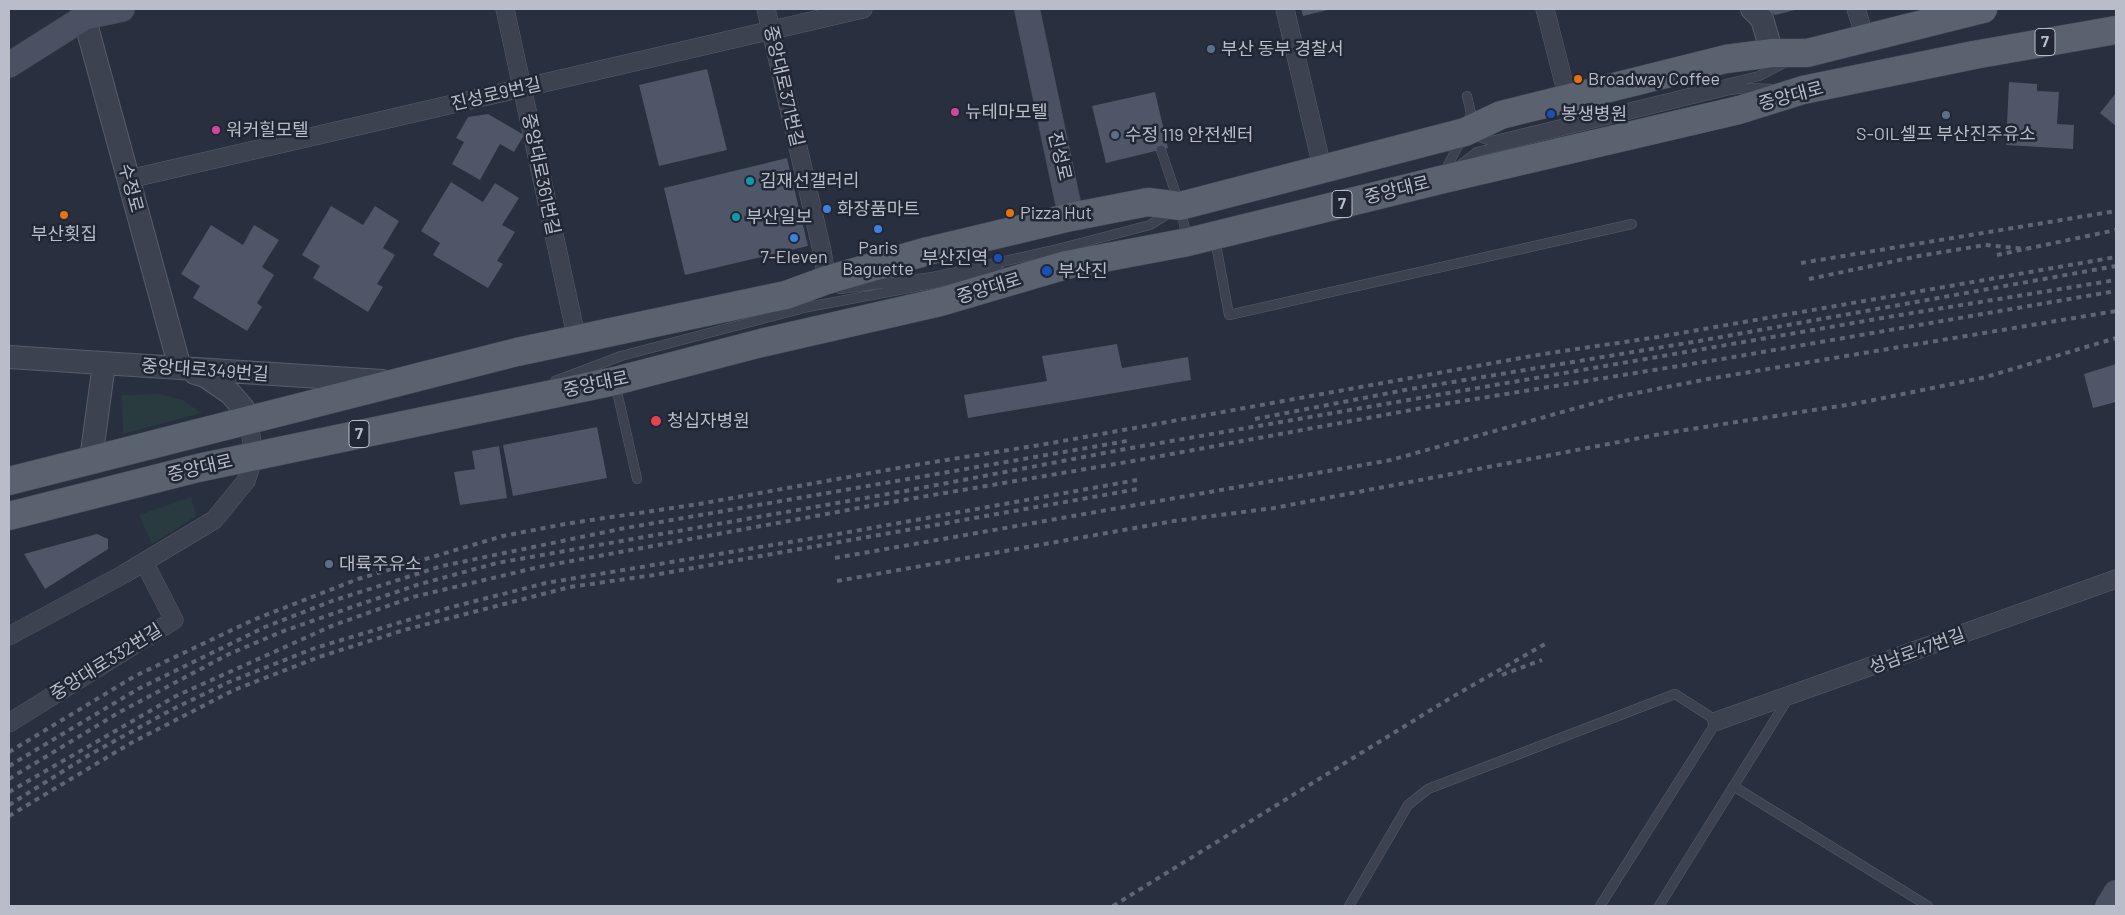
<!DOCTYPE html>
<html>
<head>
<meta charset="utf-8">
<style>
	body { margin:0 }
	#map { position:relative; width:2125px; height:915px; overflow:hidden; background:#282f3f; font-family:Barlow,sans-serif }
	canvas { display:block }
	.frame { position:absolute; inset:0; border:10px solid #b9bdca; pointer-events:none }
</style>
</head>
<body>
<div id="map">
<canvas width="2125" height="915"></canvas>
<div class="frame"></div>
</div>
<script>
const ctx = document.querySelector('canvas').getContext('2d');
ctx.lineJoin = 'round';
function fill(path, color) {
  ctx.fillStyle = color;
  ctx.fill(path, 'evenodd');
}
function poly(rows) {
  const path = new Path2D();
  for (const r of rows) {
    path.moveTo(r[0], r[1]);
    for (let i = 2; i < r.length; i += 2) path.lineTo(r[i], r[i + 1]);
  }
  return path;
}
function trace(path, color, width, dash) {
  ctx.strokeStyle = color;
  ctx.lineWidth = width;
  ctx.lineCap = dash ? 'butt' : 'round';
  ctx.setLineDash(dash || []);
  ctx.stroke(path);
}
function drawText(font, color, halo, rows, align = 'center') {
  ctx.font = font + ' Barlow,"Noto Sans KR",sans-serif';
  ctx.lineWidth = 5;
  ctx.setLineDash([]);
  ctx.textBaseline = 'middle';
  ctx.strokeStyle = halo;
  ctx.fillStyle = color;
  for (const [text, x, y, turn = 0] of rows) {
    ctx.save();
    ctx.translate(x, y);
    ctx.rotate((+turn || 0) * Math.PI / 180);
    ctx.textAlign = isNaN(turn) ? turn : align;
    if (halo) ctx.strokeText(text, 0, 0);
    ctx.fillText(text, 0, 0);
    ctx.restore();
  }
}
fill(poly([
	[158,394,183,400,201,413,123,434,122,395],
	[191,497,196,516,152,544,139,515]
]), '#2a3b40');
fill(poly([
	[1301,9,1332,9,1303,16],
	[1768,9,1799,9,1775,15],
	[707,69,727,150,659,166,639,85],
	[2009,82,2037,84,2037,91,2059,92,2057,124,2074,125,2073,149,2006,145],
	[1155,92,1168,148,1106,163,1092,106],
	[2116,93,2116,126,2100,113],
	[488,114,524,135,514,152,500,144,480,180,452,164,464,142,456,138,468,117],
	[787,158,808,246,685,275,664,188],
	[451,182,483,202,495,183,519,198,502,225,515,232,497,261,503,264,488,288,433,255,440,243,421,231],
	[331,206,363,225,375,206,399,221,383,248,395,255,377,284,383,287,368,312,313,278,320,266,302,255],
	[211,225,243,245,254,225,279,240,262,267,274,275,257,303,262,307,247,331,193,298,200,286,181,274],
	[1117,344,1122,368,1188,357,1191,380,968,418,964,395,1047,381,1042,356],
	[2116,364,2116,402,2093,408,2084,374],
	[597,427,607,478,513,496,503,445],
	[499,446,507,498,460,505,454,472,475,469,472,451],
	[97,534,108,539,108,549,45,589,24,554]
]), '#4e5668');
const service = poly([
	[1467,96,1471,113,1468,123],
	[1473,135,1491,141,1759,76,1786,62],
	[1161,150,1180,206,1187,238],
	[1459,166,1477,152,1730,90,1746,88,1773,89],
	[1444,173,1461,140],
	[1215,239,1229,315,1632,224],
	[840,289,933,277,1050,251,1150,225,1171,212],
	[555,381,621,356,808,307,1000,271],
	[615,383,637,479],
	[1733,786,1928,906],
	[1349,906,1408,805,1428,789,1675,694,1717,721,1600,906],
	[1659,906,1789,697]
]);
const minor = poly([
	[505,9,577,340],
	[766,9,822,251,827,280],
	[1285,9,1322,167],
	[1545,9,1568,99],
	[1856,9,1865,37],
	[129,179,863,9],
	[9,636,124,574,214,520,246,481,254,456,249,422],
	[1717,721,2116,579],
	[9,723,174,620,144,562]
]);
const tertiary = poly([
	[82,9,180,368],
	[1752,9,1762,19,1772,53],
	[9,357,382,381],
	[195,373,205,376,230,393,243,408,249,422],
	[91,459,104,364]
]);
const secondary = poly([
	[1027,9,1071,217],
	[9,65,85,17,122,9],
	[2108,906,2116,893]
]);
const primary = poly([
	[9,481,517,352,786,295,827,280,928,251,1071,217,1148,202,1180,206,1465,132,1501,115,1726,59,1772,53,1807,53,1983,9],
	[9,516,198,468,615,381,761,343,940,302,1066,265,1188,242,1440,180,1739,110,1803,90,1974,55,2116,30]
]);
trace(service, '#575d6a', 10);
trace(minor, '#575d6a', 19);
trace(tertiary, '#575d6a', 24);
trace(secondary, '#464b59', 26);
trace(primary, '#464b59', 29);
trace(service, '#3c424f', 9);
trace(minor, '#3c424f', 18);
trace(tertiary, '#3c424f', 22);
trace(secondary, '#4a5162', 25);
trace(primary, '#5a616f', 28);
trace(poly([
	[1997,255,2116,230],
	[1801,263,2116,211],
	[1809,279,1919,256,1985,245,2026,249],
	[1255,419,1405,390,1699,341,2116,266],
	[835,558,1391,460,1616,397,1708,379,2116,311],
	[837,581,1174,521,1274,508,1666,433,1859,403,1986,377,2116,338],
	[1502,675,1542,660],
	[9,752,135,676,253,620,358,579,503,536,565,524,699,504,915,465,1046,444,1543,354,1658,337,2116,257],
	[9,766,138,689,265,627,332,601,442,566,620,529,1127,441],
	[9,779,118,713,227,655,281,632,352,607,417,585,497,563,905,491,1131,448,1894,316,2116,280],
	[9,792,176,696,334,625,413,597,539,567,886,503,1139,460,1444,404,1722,359,2116,291],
	[9,805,89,755,171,710,229,682,315,648,448,608,546,583,838,534,1137,480],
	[9,816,131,743,234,690,319,657,404,630,570,587,654,575,1138,489],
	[1113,906,1452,697,1545,644]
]), '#5e6576', 4, [5, 5]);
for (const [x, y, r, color] of [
	[1211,49,5,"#5c6f8a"],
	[1578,79,5,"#e8710a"],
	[955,112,5,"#d1479c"],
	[1551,114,5,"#1a4fb4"],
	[1946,115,5,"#5c6f8a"],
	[216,130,5,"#d1479c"],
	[1115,135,5,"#5c6f8a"],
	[750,181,5,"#0f9aa8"],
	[827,209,5,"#3f7fe0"],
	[1010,213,5,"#e8710a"],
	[64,215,5,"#e8710a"],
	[736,217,5,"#0f9aa8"],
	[878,229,5,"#3f7fe0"],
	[794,238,5,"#3f7fe0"],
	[998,258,5,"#1a4fb4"],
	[1047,271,6,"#1a4fb4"],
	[656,421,6,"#e0444e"],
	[329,564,5,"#5c6f8a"]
]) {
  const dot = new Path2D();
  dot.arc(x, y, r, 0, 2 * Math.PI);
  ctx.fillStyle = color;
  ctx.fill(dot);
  trace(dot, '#212735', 2);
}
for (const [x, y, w] of [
	[2045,42,20],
	[1342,204,20],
	[359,434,20]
]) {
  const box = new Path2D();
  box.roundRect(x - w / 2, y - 13.5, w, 27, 4);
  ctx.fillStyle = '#212735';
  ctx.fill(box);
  trace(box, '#b9bdca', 1);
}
drawText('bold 16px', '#b9bdca', null, [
	["7",2045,42],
	["7",1342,204],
	["7",359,434]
]);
drawText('18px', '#b9bdca', '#212735', [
	["부산 동부 경찰서",1221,49],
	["Broadway Coffee",1588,79],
	["뉴테마모텔",965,112],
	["봉생병원",1561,114],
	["워커힐모텔",226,130],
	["S-OIL셀프 부산진주유소",1946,134,"center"],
	["수정 119 안전센터",1125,135],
	["김재선갤러리",760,181],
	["화장품마트",837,209],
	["Pizza Hut",1020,213],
	["부산일보",746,217],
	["부산횟집",64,234,"center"],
	["Paris",878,248,"center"],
	["Baguette",878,269,"center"],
	["7-Eleven",794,257,"center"],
	["부산진역",988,258,"right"],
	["부산진",1058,271],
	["청십자병원",667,421],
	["대륙주유소",339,564]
], 'left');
drawText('18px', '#b9bdca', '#212735', [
	["중앙대로371번길",784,86,77],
	["진성로9번길",496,94,-13],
	["중앙대로",1791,96,-15],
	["진성로",1060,156,77],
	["중앙대로361번길",541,174,78],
	["수정로",131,188,75],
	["중앙대로",1397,190,-14],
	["중앙대로",989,288,-17],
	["중앙대로349번길",205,370,4],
	["중앙대로",596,384,-12],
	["중앙대로",200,468,-13],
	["성남로47번길",1917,651,-20],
	["중앙대로332번길",106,662,-32]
]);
</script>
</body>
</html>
